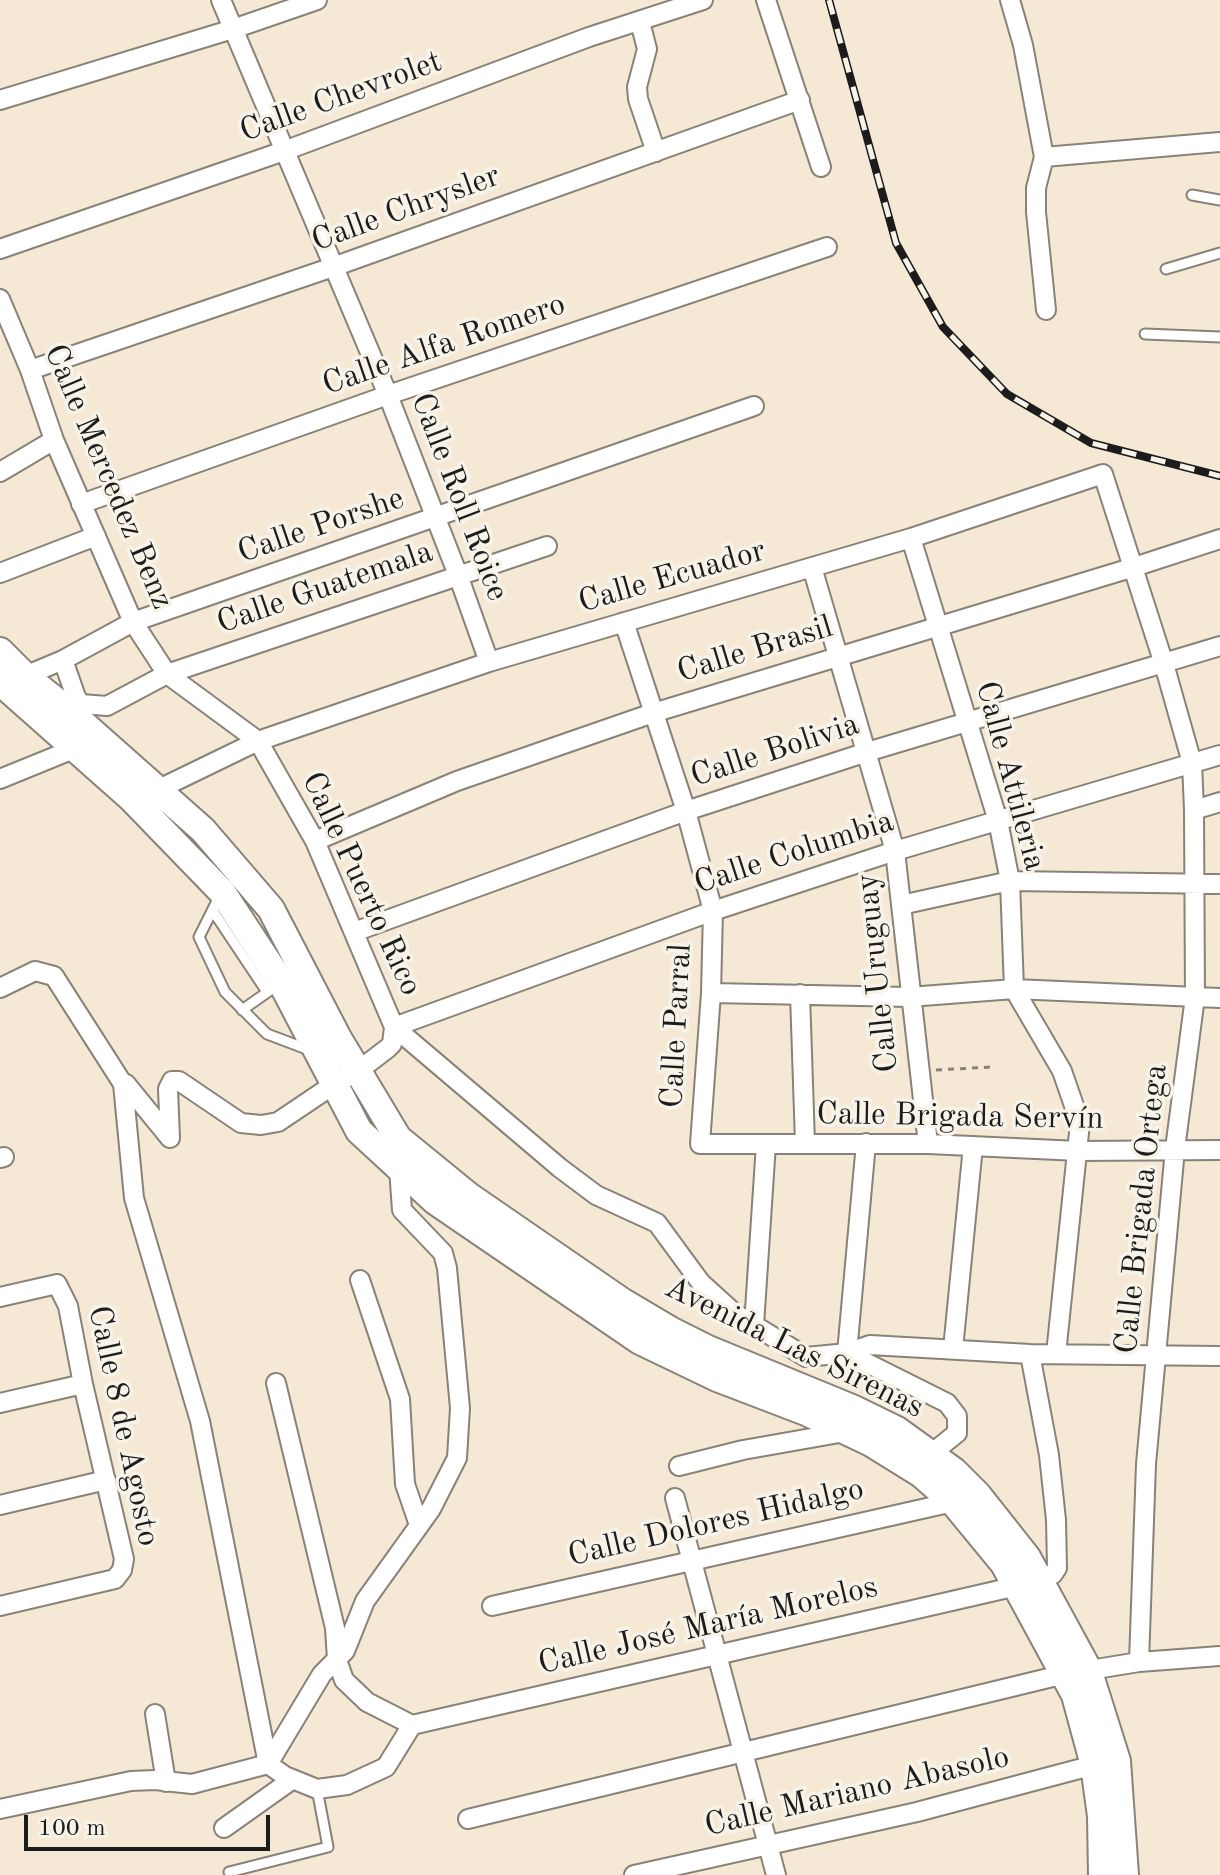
<!DOCTYPE html>
<html>
<head>
<meta charset="utf-8">
<style>
	body { margin:0 }
	#map { position:relative; width:1220px; height:1875px; overflow:hidden; background:#f5e9d5; font-family:"Old Standard TT",serif }
	canvas { display:block }
	.scale { position:absolute; left:24px; top:1815px; width:246px; height:36px; box-sizing:border-box; border:4px solid #1c1c1c; border-top:0; padding-left:10px; font-size:24px; line-height:28px; white-space:nowrap; color:#1c1c1c; -webkit-text-stroke:6px #f7f3e8; paint-order:stroke }
</style>
</head>
<body>
<div id="map">
<canvas width="1220" height="1875"></canvas>
<div class="scale">100 m</div>
</div>
<script>
const ctx = document.querySelector('canvas').getContext('2d');
ctx.lineJoin = 'round';
function poly(rows) {
  const path = new Path2D();
  for (const r of rows) {
    path.moveTo(r[0], r[1]);
    for (let i = 2; i < r.length; i += 2) path.lineTo(r[i], r[i + 1]);
  }
  return path;
}
function trace(path, color, width, dash) {
  ctx.strokeStyle = color;
  ctx.lineWidth = width;
  ctx.lineCap = dash ? 'butt' : 'round';
  ctx.setLineDash(dash || []);
  ctx.stroke(path);
}
function drawText(font, color, halo, rows, align = 'center') {
  ctx.font = font + ' "Old Standard TT",serif';
  ctx.lineWidth = 7;
  ctx.setLineDash([]);
  ctx.textBaseline = 'middle';
  ctx.strokeStyle = halo;
  ctx.fillStyle = color;
  for (const [text, x, y, turn = 0] of rows) {
    ctx.save();
    ctx.translate(x, y);
    ctx.rotate((+turn || 0) * Math.PI / 180);
    ctx.textAlign = isNaN(turn) ? turn : align;
    if (halo) ctx.strokeText(text, 0, 0);
    ctx.fillText(text, 0, 0);
    ctx.restore();
  }
}
const lane = poly([
	[1192,195,1220,200],
	[1166,269,1220,253],
	[1145,334,1220,337],
	[219,897,199,937,225,992,267,1034,312,1051],
	[213,911,267,992],
	[242,1010,272,989],
	[229,1872,328,1847,317,1789]
]);
const street = poly([
	[221,0,388,395,458,575,489,662],
	[766,0,821,167],
	[1010,0,1023,45,1044,157,1036,188,1036,212,1046,310],
	[640,22,647,49,637,87,638,99,656,152],
	[0,100,233,29,317,0],
	[1044,157,1220,142],
	[0,249,284,151,589,37,703,0],
	[0,299,30,370,54,440,133,622,167,674,258,741,315,841,394,1027,560,1168,596,1195,657,1223,701,1283,734,1313,806,1357,847,1353,870,1345,1030,1354,1220,1356],
	[30,370,333,267,800,100],
	[0,472,54,440],
	[81,504,388,395,827,247],
	[911,538,998,821,1010,881,1014,989,1062,1071,1080,1123,1056,1354],
	[812,567,895,851,928,1144],
	[0,573,96,536],
	[624,622,686,811,713,911,711,993,700,1144,928,1144,1079,1151,1220,1150],
	[63,660,76,697,81,704,107,706,167,674,547,546],
	[25,676,63,660,133,622,754,406],
	[0,779,76,748],
	[157,790,258,741,489,662,911,538,1103,474,1164,664,1192,763,1194,810,1195,997,1175,1149,1146,1464,1139,1662],
	[1194,810,1220,802],
	[315,841,457,781,653,713,1131,568,1220,539],
	[901,905,1010,881,1220,884],
	[354,932,686,811,867,752,1220,646],
	[0,988,35,971,54,976,123,1084,126,1084,170,1138,168,1089,172,1081,179,1081,241,1123,261,1125,278,1122,333,1085,358,1071,388,1048,392,1044,394,1027],
	[711,993,909,997,1014,989,1220,998],
	[800,994,805,1143],
	[394,1027,713,911,895,851,1220,755],
	[123,1084,134,1198,200,1421,268,1764,285,1776,317,1789,347,1785,386,1767,412,1725],
	[866,1143,847,1353,947,1403,957,1416,957,1433,931,1454],
	[0,1158,4,1157],
	[360,1280,400,1399,405,1484,419,1525],
	[0,1297,57,1284,68,1306,83,1384,124,1559,122,1570,115,1579,0,1606],
	[754,1325,766,1144],
	[953,1349,973,1146],
	[276,1383,335,1628,337,1660,344,1680,367,1702,412,1725],
	[0,1403,83,1384],
	[679,1466,743,1450,845,1432],
	[675,1498,776,1875],
	[0,1505,106,1480],
	[492,1606,953,1502],
	[155,1714,166,1782],
	[412,1725,1017,1586,1040,1581,1053,1574,1057,1568,1056,1520,1049,1455,1030,1354],
	[268,1764,322,1674,345,1651,365,1601,431,1509,457,1458,460,1408,447,1268,443,1253,402,1210,399,1168],
	[0,1809,131,1781,155,1780,192,1784,268,1764],
	[468,1819,1065,1674,1139,1662,1220,1656],
	[224,1828,293,1779],
	[634,1875,917,1812,1094,1765]
]);
const secondary = poly([
	[0,651,25,676,71,713,203,830,271,909,338,1038,398,1138,469,1196,623,1302,672,1331,706,1348,852,1408,897,1430,954,1471,978,1495,1027,1557,1088,1669,1117,1761,1125,1875],
	[0,682,131,798,222,892,281,982,359,1131,435,1201,640,1341,717,1378,806,1412,871,1443,921,1474,953,1502,1004,1564,1075,1695,1094,1765,1101,1816,1102,1875]
]);
trace(lane, '#888278', 13);
trace(street, '#888278', 22);
trace(secondary, '#888278', 30);
trace(poly([
	[936,1070,992,1067]
]), '#888278', 3, [6, 6]);
trace(lane, '#fff', 9);
trace(street, '#fff', 18);
trace(secondary, '#fff', 26);
const rail = poly([
	[829,0,896,243,943,327,1007,394,1091,443,1220,476]
]);
trace(rail, '#1c1c1c', 8);
trace(rail, '#f7f3e8', 5, [15]);
drawText('32px', '#1c1c1c', '#f7f3e8', [
	["Calle Chevrolet",341,97,-20],
	["Calle Chrysler",406,209,-20],
	["Calle Alfa Romero",444,345,-19],
	["Calle Mercedez Benz",108,477,67],
	["Calle Roll Roice",459,497,69],
	["Calle Porshe",321,526,-19],
	["Calle Ecuador",672,577,-16],
	["Calle Guatemala",325,588,-19],
	["Calle Brasil",755,650,-17],
	["Calle Bolivia",775,751,-18],
	["Calle Attileria",1010,776,75],
	["Calle Columbia",794,853,-18],
	["Calle Puerto Rico",361,884,65],
	["Calle Uruguay",878,973,-96],
	["Calle Parral",677,1026,-87],
	["Calle Brigada Servín",960,1117,1],
	["Calle Brigada Ortega",1142,1209,-84],
	["Avenida Las Sirenas",794,1348,26],
	["Calle 8 de Agosto",123,1426,78],
	["Calle Dolores Hidalgo",716,1523,-13],
	["Calle José María Morelos",708,1626,-13],
	["Calle Mariano Abasolo",857,1792,-13]
]);
</script>
</body>
</html>
